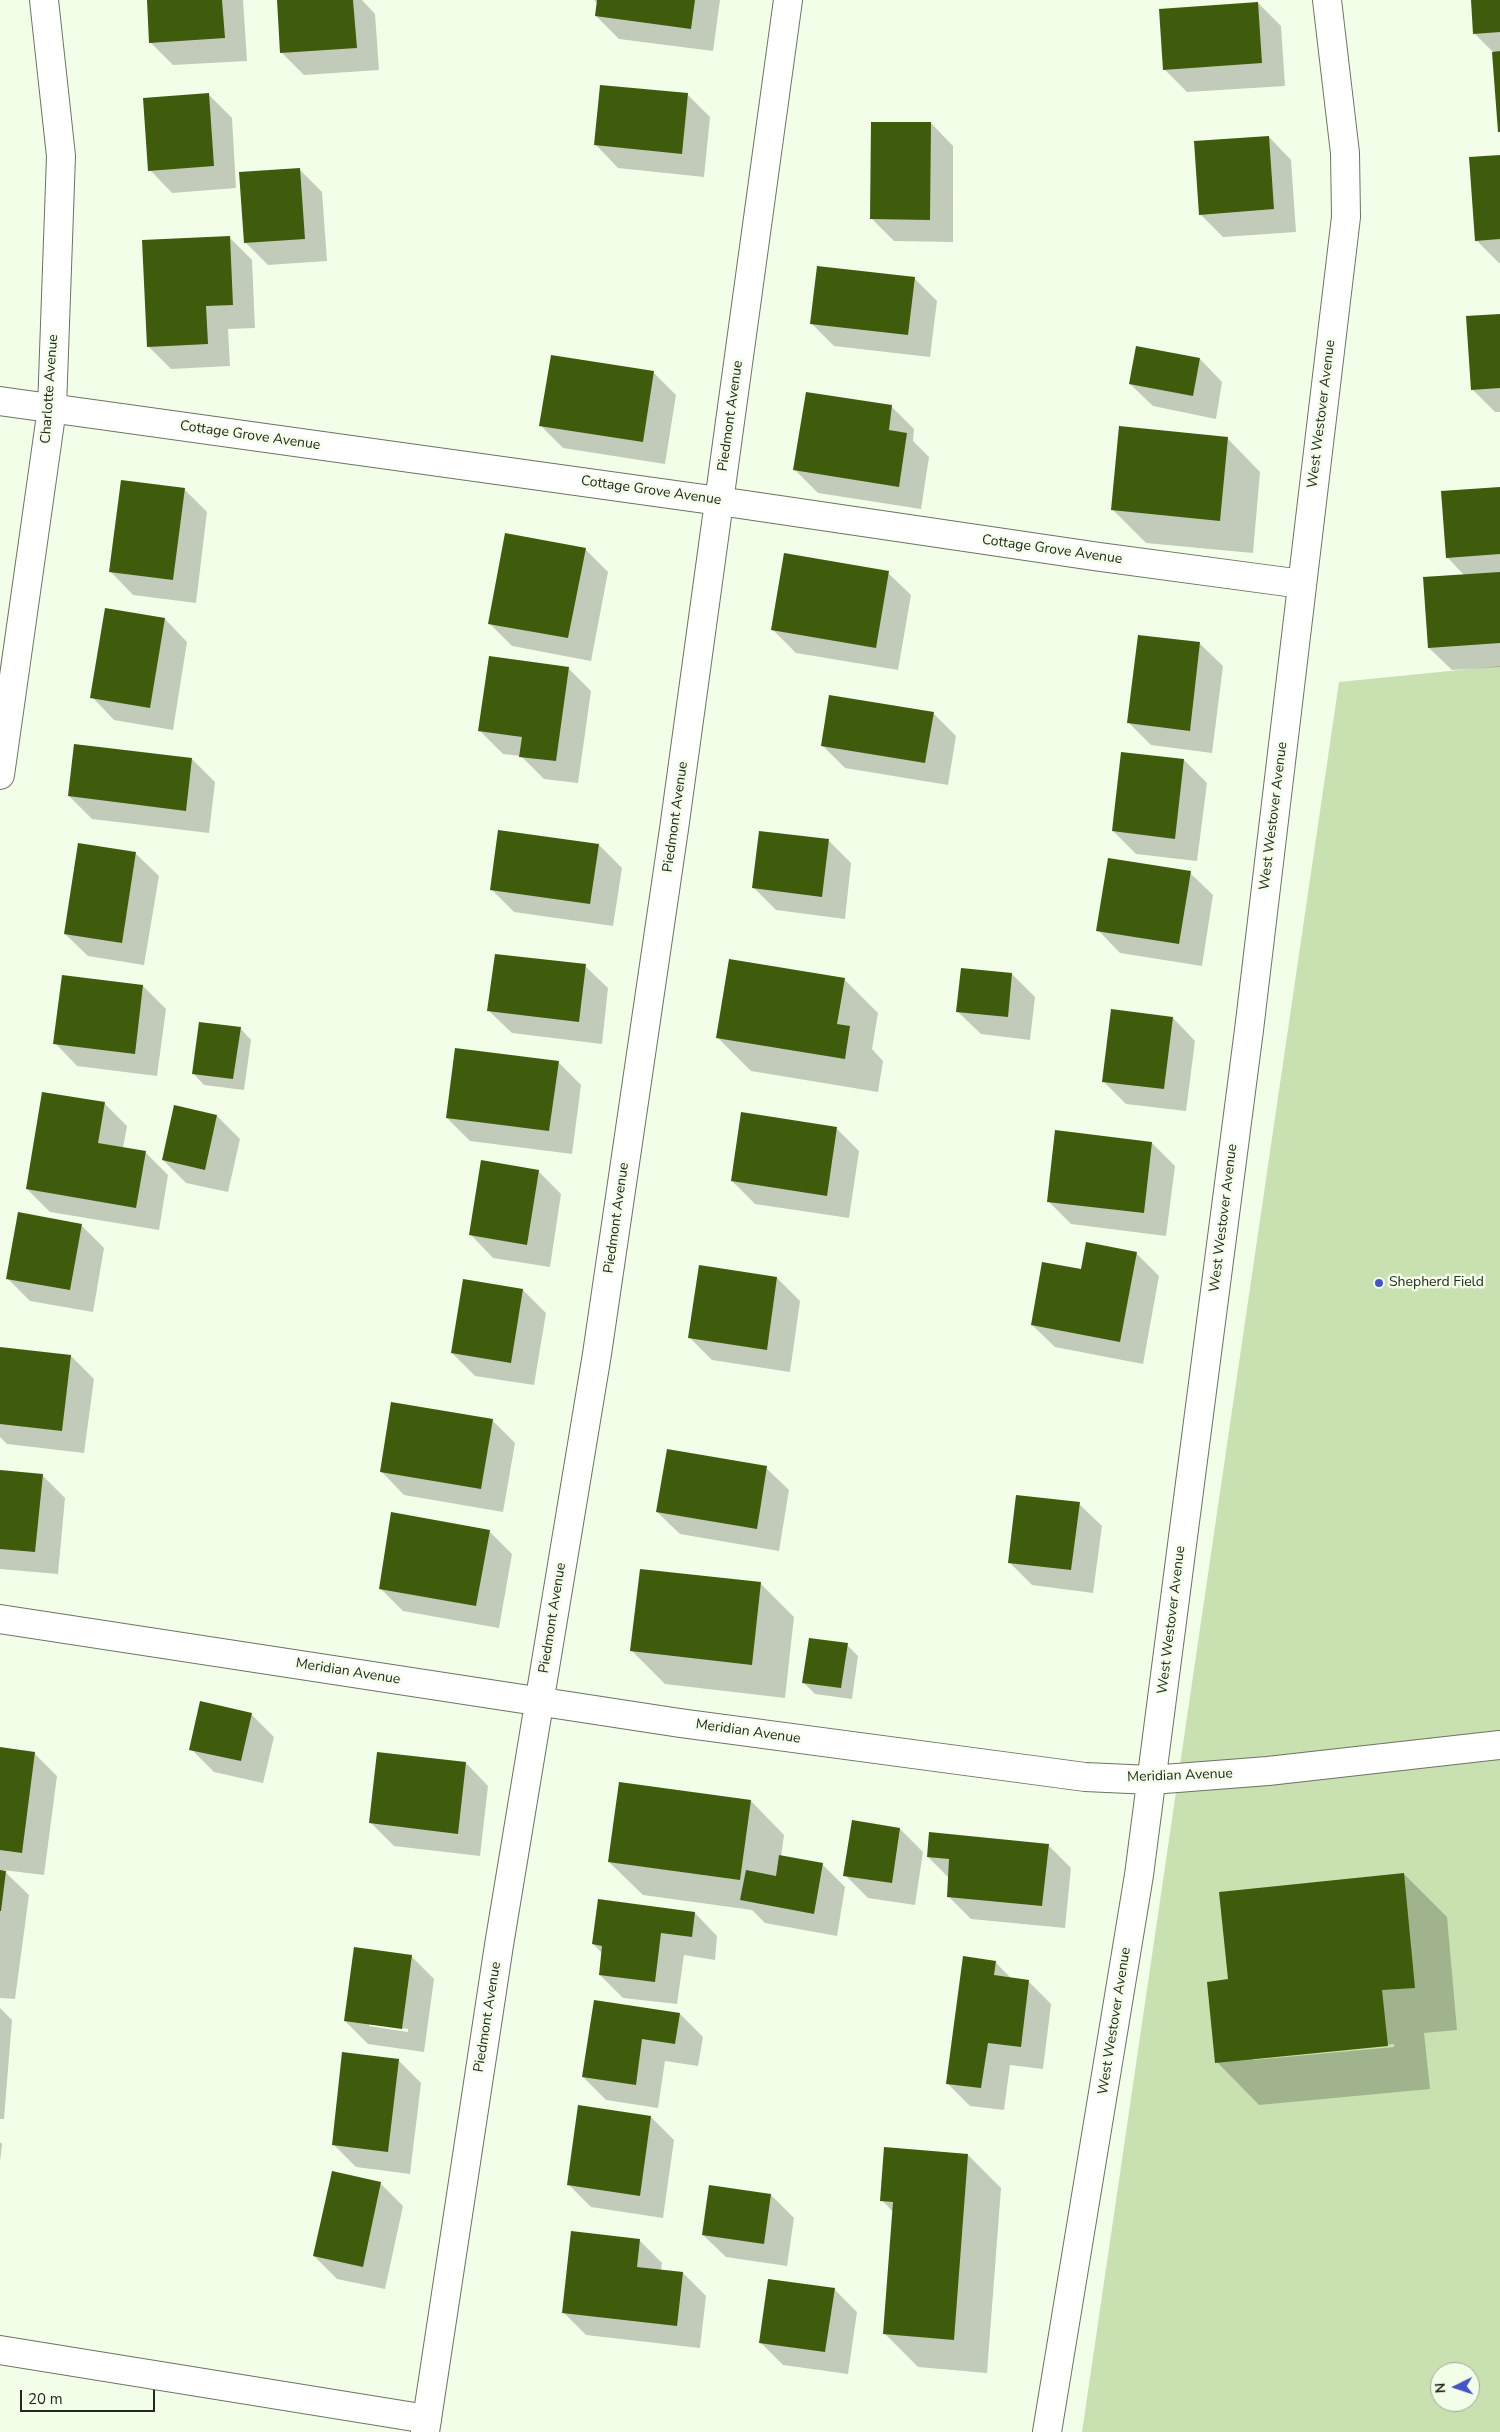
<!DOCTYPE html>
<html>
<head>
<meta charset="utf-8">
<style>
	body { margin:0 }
	#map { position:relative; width:1500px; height:2432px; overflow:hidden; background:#f3fee8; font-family:"Nunito Sans",sans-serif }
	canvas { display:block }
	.north { position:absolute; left:1430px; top:2362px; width:50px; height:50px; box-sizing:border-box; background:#f3fee8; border:1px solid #a0a898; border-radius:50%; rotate:266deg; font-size:14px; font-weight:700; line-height:20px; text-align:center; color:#242820 }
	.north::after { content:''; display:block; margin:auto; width:18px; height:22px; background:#4554c9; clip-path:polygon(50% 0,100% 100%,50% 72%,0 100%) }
	.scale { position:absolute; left:20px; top:2390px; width:135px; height:22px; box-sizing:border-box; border:2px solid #242820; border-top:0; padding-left:6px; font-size:15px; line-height:18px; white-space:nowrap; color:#242820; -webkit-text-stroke:4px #f3fee8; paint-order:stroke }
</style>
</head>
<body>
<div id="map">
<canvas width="1500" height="2432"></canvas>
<div class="north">N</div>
<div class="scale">20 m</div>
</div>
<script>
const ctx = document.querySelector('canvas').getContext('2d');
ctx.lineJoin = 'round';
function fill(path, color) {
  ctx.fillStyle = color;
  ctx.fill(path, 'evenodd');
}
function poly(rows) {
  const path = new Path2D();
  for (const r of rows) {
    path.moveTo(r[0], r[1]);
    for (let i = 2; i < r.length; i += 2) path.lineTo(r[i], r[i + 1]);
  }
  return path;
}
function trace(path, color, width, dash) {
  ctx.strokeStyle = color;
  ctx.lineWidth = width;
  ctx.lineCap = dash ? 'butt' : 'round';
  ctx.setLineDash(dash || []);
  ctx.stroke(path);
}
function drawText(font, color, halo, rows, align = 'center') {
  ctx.font = font + ' "Nunito Sans",sans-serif';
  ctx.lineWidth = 5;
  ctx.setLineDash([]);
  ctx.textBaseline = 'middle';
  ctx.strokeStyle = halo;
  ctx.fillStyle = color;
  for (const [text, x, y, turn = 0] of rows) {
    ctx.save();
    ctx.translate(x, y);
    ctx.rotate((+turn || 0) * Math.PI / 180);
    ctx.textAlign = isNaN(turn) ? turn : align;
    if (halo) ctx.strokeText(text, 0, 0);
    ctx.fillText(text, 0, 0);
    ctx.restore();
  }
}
fill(poly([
	[1500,666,1500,2432,1082,2432,1339,682],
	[1440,2372,1470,2372,1470,2402,1440,2402]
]), '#c9e0b0');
fill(poly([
	[148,0,243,0,247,61,173,65,150,42],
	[278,0,362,0,375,14,379,70,304,75,281,52],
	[594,0,720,0,713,51,619,39,596,16,598,4],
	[1472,0,1500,0,1500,133,1494,53,1474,33],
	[1258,3,1281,26,1285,86,1187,92,1165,70],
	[687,94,710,117,704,177,618,168,596,145],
	[209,95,232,118,236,188,172,193,150,170],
	[931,123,953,146,953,242,894,241,871,218],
	[1269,137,1291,160,1296,232,1223,237,1200,214],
	[1500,156,1500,263,1499,263,1476,240],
	[299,169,322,192,327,261,268,265,245,242],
	[229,237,252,260,255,328,228,329,230,366,171,369,148,346],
	[914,278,937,301,930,357,834,346,811,323],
	[1500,315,1500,412,1495,412,1472,389],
	[1200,359,1222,382,1216,419,1153,406,1130,384],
	[653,372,676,395,665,464,563,448,541,426],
	[892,407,914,429,913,441,929,457,921,509,818,493,795,470],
	[1227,438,1260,472,1253,553,1146,543,1113,510],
	[1500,488,1500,667,1452,670,1429,648,1465,576,1447,557],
	[184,489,207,512,196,603,133,595,111,572],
	[585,549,608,572,591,661,512,646,489,623],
	[888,573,911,595,898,670,796,653,773,630],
	[165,619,187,642,173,730,114,720,92,697],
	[1139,636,1200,644,1223,666,1212,753,1151,745,1128,722],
	[568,668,591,691,578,783,544,779,521,756,503,754,480,731],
	[933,713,956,736,948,785,845,768,822,745],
	[1123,754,1184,760,1207,783,1197,861,1136,854,1113,831],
	[192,759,215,782,209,833,92,819,69,796],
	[828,840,851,863,845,919,776,910,753,887],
	[80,845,136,854,159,876,144,965,88,956,65,934],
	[599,845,622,868,613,926,514,912,491,889],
	[1190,873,1213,895,1202,966,1120,953,1098,930],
	[585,966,608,988,602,1044,512,1033,489,1011],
	[962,969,1012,974,1035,997,1030,1040,981,1034,958,1012],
	[63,977,143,986,166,1009,157,1076,77,1066,55,1043],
	[844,979,878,1013,872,1049,883,1061,878,1092,751,1071,718,1038],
	[1173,1018,1195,1041,1186,1111,1126,1104,1104,1082],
	[240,1028,251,1040,244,1090,204,1085,193,1073],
	[558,1062,581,1085,572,1154,470,1141,447,1118],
	[104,1103,127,1126,123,1148,145,1152,168,1175,159,1230,50,1212,27,1189],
	[217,1116,240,1139,228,1192,186,1183,163,1160],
	[836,1128,859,1151,849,1218,755,1204,732,1181],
	[1152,1143,1175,1166,1166,1236,1071,1224,1048,1201],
	[538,1171,561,1194,550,1267,493,1258,471,1235],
	[81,1225,104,1248,93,1312,30,1301,7,1278],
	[1136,1253,1159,1276,1143,1364,1055,1347,1032,1325,1082,1271],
	[700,1266,777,1278,800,1301,790,1372,712,1360,690,1338],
	[464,1281,523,1290,546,1313,534,1385,475,1376,452,1353],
	[0,1348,71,1356,94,1379,84,1453,7,1444,0,1437],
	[492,1420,515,1443,503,1512,404,1495,382,1472],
	[766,1468,789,1490,779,1551,680,1534,657,1512],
	[0,1471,42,1475,65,1498,58,1574,0,1569],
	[1079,1504,1102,1526,1093,1593,1032,1585,1009,1562],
	[489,1531,512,1554,499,1628,403,1611,380,1588],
	[761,1584,794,1617,785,1698,665,1684,632,1651],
	[847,1645,858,1656,852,1699,815,1694,803,1682],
	[251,1714,274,1737,263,1783,214,1772,191,1749],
	[0,1749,34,1753,57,1776,44,1875,3,1870,29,1895,15,1999,0,1998],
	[466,1763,488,1786,480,1856,394,1846,371,1823],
	[620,1784,751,1801,784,1835,781,1857,822,1864,845,1887,837,1936,765,1923,752,1910,643,1895,609,1862],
	[900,1829,923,1852,915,1905,868,1898,845,1875],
	[1048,1845,1071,1868,1065,1928,971,1919,948,1896,949,1878,928,1857],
	[1404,1874,1447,1917,1457,2030,1424,2033,1430,2089,1259,2105,1217,2062],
	[1394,2044,1394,2047,1253,2060,1253,2058],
	[695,1913,717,1936,715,1960,684,1955,677,2004,623,1998,600,1975,602,1953,593,1944],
	[411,1956,434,1979,424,2052,368,2044,345,2021],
	[369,2024,408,2029,408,2032,369,2026],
	[995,1962,1012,1979,1028,1981,1051,2004,1043,2069,1010,2065,1004,2110,970,2106,947,2083],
	[595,2001,680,2014,703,2037,698,2066,665,2061,658,2108,606,2100,583,2077],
	[0,2008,12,2020,4,2119,0,2119],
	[398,2060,421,2083,410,2174,356,2167,333,2144],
	[579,2107,651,2117,674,2140,663,2218,591,2207,568,2184],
	[0,2142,2,2144,0,2162],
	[968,2155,1001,2188,987,2373,918,2367,884,2333,893,2212,882,2200],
	[380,2183,403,2206,385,2289,337,2279,314,2256],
	[710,2187,771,2195,794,2218,787,2266,726,2257,703,2235],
	[639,2240,662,2263,661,2271,683,2273,706,2296,700,2348,586,2335,563,2312],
	[834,2289,857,2312,848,2374,783,2365,761,2343]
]), '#0003');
fill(poly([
	[147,0,222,0,225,38,149,43],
	[277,0,353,0,357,48,280,53],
	[597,0,695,0,691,29,595,16],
	[1471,0,1500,0,1500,32,1473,34],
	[1258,2,1262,63,1163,70,1159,9],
	[1500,51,1500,132,1498,132,1492,52],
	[600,85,688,93,682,154,594,145],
	[209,93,214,166,148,171,143,98],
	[871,122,931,122,930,220,870,219],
	[1269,136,1274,209,1199,215,1194,141],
	[1500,155,1500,239,1475,241,1469,157],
	[300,168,305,239,244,243,239,172],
	[230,236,233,305,206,306,208,344,147,347,142,240],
	[817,266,915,277,908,335,810,324],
	[1500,314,1500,388,1471,390,1466,316],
	[1136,346,1200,358,1193,396,1129,384],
	[551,355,654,371,643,442,539,426],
	[806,392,892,405,889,430,907,433,899,487,793,470],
	[1119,426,1228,437,1220,521,1111,510],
	[121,480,185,488,173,580,109,572],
	[1500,487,1500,554,1446,558,1441,491],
	[505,533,586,548,568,638,488,624],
	[784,553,889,571,876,648,771,630],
	[1500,572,1500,643,1428,648,1423,577],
	[105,608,165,618,150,708,90,698],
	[1138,635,1200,642,1190,731,1127,723],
	[489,656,569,667,556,761,519,757,522,737,478,731],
	[829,695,934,712,925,763,821,746],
	[74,744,192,758,186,811,68,796],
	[1121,752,1184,759,1175,839,1112,831],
	[498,830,599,844,590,904,490,890],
	[759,831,829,839,822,897,752,888],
	[78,843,136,852,122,943,64,934],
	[1108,858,1191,871,1179,944,1096,931],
	[495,954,586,964,579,1022,487,1011],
	[729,959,845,978,837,1024,850,1026,845,1059,716,1038],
	[961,968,1012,973,1008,1017,956,1012],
	[62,975,143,985,135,1054,53,1044],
	[1111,1009,1173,1017,1164,1089,1102,1082],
	[199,1022,241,1027,233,1079,192,1074],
	[455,1048,559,1061,549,1131,446,1118],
	[42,1092,105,1102,98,1143,146,1151,136,1208,26,1189],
	[174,1105,217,1115,205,1170,162,1160],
	[741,1112,837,1127,827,1196,731,1181],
	[1055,1130,1152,1142,1144,1213,1047,1202],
	[481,1160,539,1170,527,1245,469,1235],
	[18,1212,82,1224,70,1290,6,1279],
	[1086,1242,1137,1252,1120,1342,1031,1325,1042,1262,1081,1269],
	[699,1265,777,1277,767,1350,688,1338],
	[463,1279,523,1289,511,1363,451,1353],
	[0,1347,71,1355,62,1431,0,1424],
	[391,1402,493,1419,481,1489,380,1472],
	[667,1449,767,1466,757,1529,656,1512],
	[0,1470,43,1474,35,1552,0,1549],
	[1016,1495,1080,1502,1071,1570,1008,1563],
	[391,1512,490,1530,476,1606,379,1589],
	[640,1569,761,1582,752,1665,630,1651],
	[809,1638,848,1643,841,1688,802,1683],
	[200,1701,252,1713,241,1761,189,1750],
	[0,1747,35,1752,22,1853,0,1850],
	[377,1752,466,1762,458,1834,369,1823],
	[619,1782,751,1800,740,1880,608,1862],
	[852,1820,900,1828,892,1883,843,1876],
	[929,1832,1049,1844,1042,1906,947,1897,949,1859,927,1857],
	[779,1855,823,1863,814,1914,740,1900,746,1870,776,1876],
	[0,1870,6,1871,1,1911,0,1911],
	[1404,1873,1415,1988,1382,1990,1388,2046,1215,2063,1207,1982,1228,1979,1219,1892],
	[598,1899,695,1912,692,1937,661,1933,655,1982,599,1975,602,1946,592,1944],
	[354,1947,412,1955,402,2029,344,2021],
	[963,1956,996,1961,994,1975,1029,1980,1021,2047,988,2043,981,2088,946,2084],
	[594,2000,680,2013,675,2044,642,2039,636,2085,582,2077],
	[342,2052,399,2059,388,2152,332,2145],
	[578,2105,651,2116,640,2196,567,2185],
	[884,2147,968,2154,954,2340,883,2334,893,2202,880,2201],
	[332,2171,381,2182,363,2267,313,2256],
	[709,2185,771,2194,764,2244,702,2235],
	[571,2231,640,2239,637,2267,683,2272,677,2326,562,2313],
	[768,2279,835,2288,825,2352,759,2343]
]), '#3e5c0c');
const service = poly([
	[0,2350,427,2419]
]);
const minor = poly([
	[0,401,719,501,1100,557,1302,584],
	[0,775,52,408,61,156,44,0],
	[0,1619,680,1723,1085,1777,1151,1780,1268,1771,1500,1745],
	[425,2432,499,1945,597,1354,674,829,788,0],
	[1047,2432,1139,1875,1249,1030,1346,217,1345,153,1327,0]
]);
trace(service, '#6b7461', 30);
trace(minor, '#6b7461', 30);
trace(service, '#fff', 28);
trace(minor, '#fff', 28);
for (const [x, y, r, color] of [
	[1379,1283,5,"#4554c9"]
]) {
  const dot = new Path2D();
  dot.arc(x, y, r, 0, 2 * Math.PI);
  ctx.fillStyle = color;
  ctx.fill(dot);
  trace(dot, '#f3fee8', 2);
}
drawText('14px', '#242820', '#f3fee8', [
	["Charlotte Avenue",50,389,-86],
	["West Westover Avenue",1322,414,-83],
	["Piedmont Avenue",731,416,-82],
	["Cottage Grove Avenue",250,436,8],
	["Cottage Grove Avenue",651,491,8],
	["Cottage Grove Avenue",1052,550,8],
	["West Westover Avenue",1274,816,-83],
	["Piedmont Avenue",676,817,-82],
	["Piedmont Avenue",617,1218,-82],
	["West Westover Avenue",1224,1218,-83],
	["Piedmont Avenue",553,1618,-81],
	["West Westover Avenue",1172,1620,-83],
	["Meridian Avenue",348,1672,9],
	["Meridian Avenue",748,1732,8],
	["Meridian Avenue",1180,1776,-2],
	["Piedmont Avenue",488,2017,-81],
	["West Westover Avenue",1115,2021,-81]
]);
drawText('14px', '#242820', '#f3fee8', [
	["Shepherd Field",1389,1283]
], 'left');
</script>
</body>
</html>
